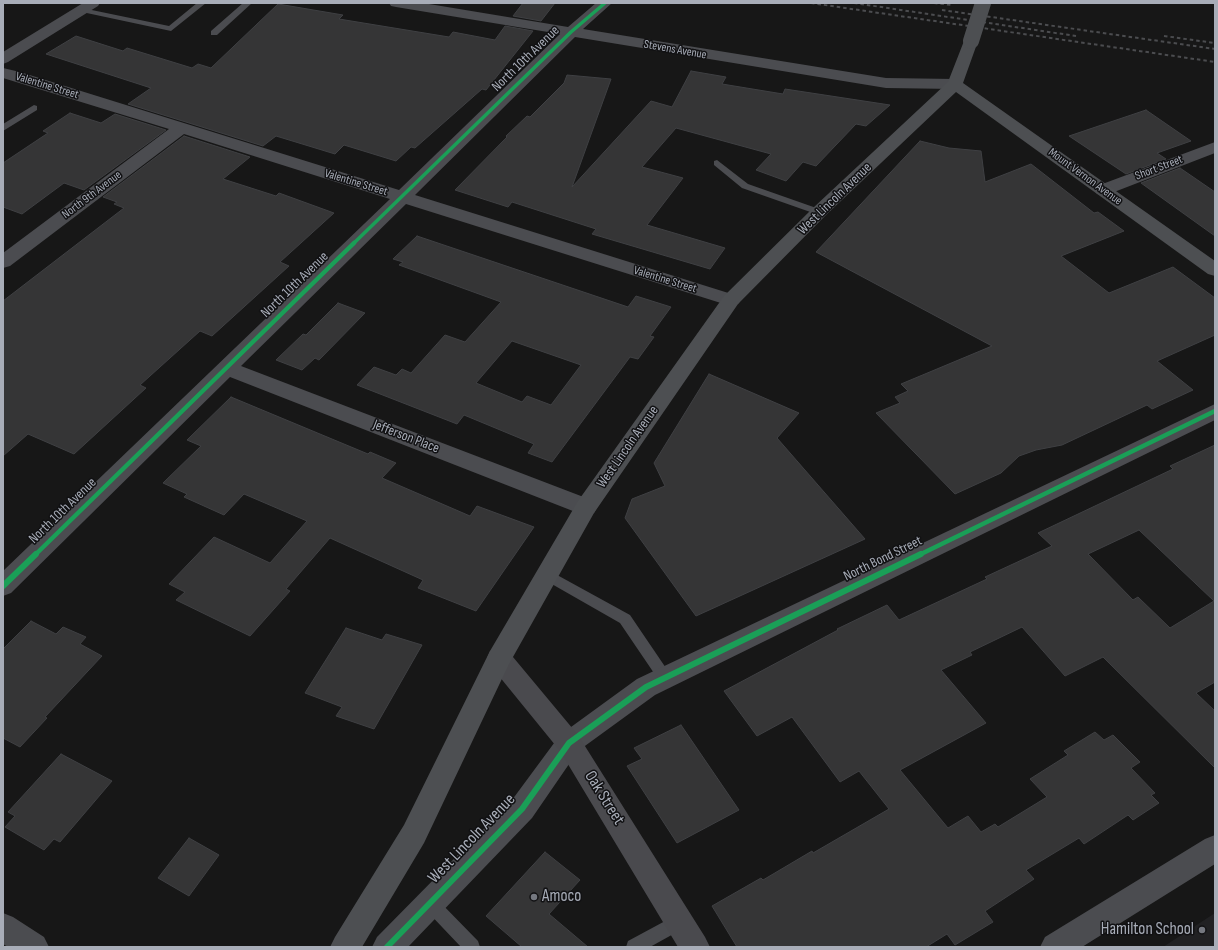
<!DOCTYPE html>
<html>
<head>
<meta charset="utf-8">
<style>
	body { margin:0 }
	#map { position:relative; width:1218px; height:950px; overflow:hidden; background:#171717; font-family:"Sofia Sans Condensed",sans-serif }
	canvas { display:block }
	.frame { position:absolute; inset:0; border:4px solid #a8adb8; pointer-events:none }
</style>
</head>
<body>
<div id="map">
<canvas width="1218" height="950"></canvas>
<div class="frame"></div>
</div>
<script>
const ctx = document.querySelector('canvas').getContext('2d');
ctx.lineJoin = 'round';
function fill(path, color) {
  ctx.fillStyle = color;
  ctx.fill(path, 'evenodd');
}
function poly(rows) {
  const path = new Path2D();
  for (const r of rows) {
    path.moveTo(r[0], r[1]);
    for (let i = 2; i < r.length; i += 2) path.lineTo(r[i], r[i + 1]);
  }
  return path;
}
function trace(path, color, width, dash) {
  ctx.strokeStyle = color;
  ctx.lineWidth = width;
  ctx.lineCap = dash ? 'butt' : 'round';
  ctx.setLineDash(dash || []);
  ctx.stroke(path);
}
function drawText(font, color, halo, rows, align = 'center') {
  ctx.font = font + ' "Sofia Sans Condensed",sans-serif';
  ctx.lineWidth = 3;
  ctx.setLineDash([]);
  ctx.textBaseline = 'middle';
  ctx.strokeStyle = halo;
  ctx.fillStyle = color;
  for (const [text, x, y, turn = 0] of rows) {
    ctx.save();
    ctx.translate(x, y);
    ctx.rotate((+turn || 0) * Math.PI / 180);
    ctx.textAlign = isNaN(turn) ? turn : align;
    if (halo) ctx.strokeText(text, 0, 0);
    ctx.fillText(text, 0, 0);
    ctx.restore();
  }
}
fill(poly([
	[1215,913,1215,947,1163,947]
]), '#212123');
const building = poly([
	[523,3,555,3,541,21,513,16,523,3],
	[278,4,343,15,339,19,449,37,453,32,495,40,505,26,533,31,486,90,482,89,415,148,411,147,396,161,344,145,335,154,276,136,263,146,128,104,151,88,46,54,76,36,123,51,127,48,192,68,198,64,211,68,278,4],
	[691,71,726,77,722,84,783,94,785,89,890,105,866,126,856,124,816,166,803,162,786,181,756,170,771,154,676,128,642,167,683,178,647,225,725,248,710,269,592,234,596,229,512,202,508,207,455,190,507,137,506,136,527,116,530,117,564,83,567,75,611,79,572,187,651,101,672,107,691,71],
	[1146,110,1191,141,1157,153,1166,159,1126,174,1069,136,1146,110],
	[70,113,101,123,115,114,166,130,84,190,64,183,22,214,3,207,3,163,48,133,43,131,70,113],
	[184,136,250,157,223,179,276,196,279,193,334,213,280,262,289,266,212,336,200,331,140,385,146,388,74,454,28,434,3,456,3,301,124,208,114,204,117,202,103,197,184,136],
	[920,141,949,148,981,151,985,182,1031,164,1094,213,1098,212,1124,231,1061,256,1109,293,1173,267,1215,298,1215,335,1157,361,1193,390,1152,409,1147,405,1062,445,1036,450,1019,456,1001,473,955,494,876,413,900,403,895,397,908,391,901,384,992,346,816,252,920,141],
	[1180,168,1215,192,1215,236,1141,183,1180,168],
	[417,236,628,307,636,296,671,307,650,336,654,337,638,359,630,357,552,462,528,453,534,444,464,415,457,424,357,385,374,367,396,375,402,369,411,373,445,335,465,342,501,302,399,265,403,262,393,259,417,236],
	[512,341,581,365,551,405,527,396,522,402,476,383,512,341],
	[338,303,365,313,319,360,315,358,302,370,276,360,303,334,306,335,338,303],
	[709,374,799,413,777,438,865,539,696,616,625,518,632,499,665,486,654,463,709,374],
	[231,397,368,454,370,452,396,463,382,478,470,516,477,506,534,527,476,611,418,588,423,580,330,538,286,589,290,591,250,636,176,600,185,592,169,584,214,537,270,563,307,521,244,494,224,515,184,497,187,494,163,483,201,446,187,440,231,397],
	[1215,445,1215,682,1196,693,1215,711,1215,768,1103,657,1065,676,1022,627,970,652,972,655,941,670,986,723,900,770,948,828,968,816,981,832,995,824,998,827,1047,797,1030,779,1068,755,1064,751,1095,732,1104,740,1113,735,1140,762,1131,768,1155,793,1151,795,1159,803,1133,820,1128,815,1084,844,1079,838,1026,870,1034,879,985,911,993,922,955,945,947,934,926,947,737,947,712,906,761,878,763,880,812,851,813,853,889,809,859,771,840,782,792,717,757,736,724,691,838,630,837,629,887,605,899,620,987,579,985,577,1052,546,1038,533,1173,469,1170,466,1215,445],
	[1139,530,1214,601,1170,628,1138,597,1133,600,1088,554,1139,530],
	[31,621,56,634,63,627,86,637,80,644,102,656,45,717,47,718,20,747,3,738,3,649,31,621],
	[346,628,382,640,386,634,422,645,374,729,336,716,342,707,305,693,346,628],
	[681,725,739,810,677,843,627,766,642,759,634,748,681,725],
	[61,754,112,781,60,842,54,839,44,850,5,827,15,816,8,812,61,754],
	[189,838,219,855,189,896,158,878,189,838],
	[545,852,580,880,549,914,588,947,522,947,486,916,545,852]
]);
fill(building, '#353536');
trace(building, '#3f4043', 1);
fill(poly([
	[197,3,206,3,171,31,82,12,78,10,82,8,169,26,197,3],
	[243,3,252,3,217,35,211,35,211,31,243,3],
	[34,105,37,106,37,110,3,131,3,124,34,105],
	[717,160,748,184,822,210,824,212,822,214,816,214,742,188,714,165,714,161,717,160],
	[548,570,630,615,670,674,672,678,670,682,665,684,660,682,620,623,543,579,542,575,543,571,548,570],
	[430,895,436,898,478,941,480,947,461,947,424,908,422,903,424,898,430,895],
	[680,913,686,915,688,921,686,927,650,947,626,947,628,941,680,913]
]), '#4b4c50');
fill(poly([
	[83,3,100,3,98,6,8,62,3,64,3,52,83,3],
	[389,3,423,3,568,27,596,3,612,3,583,29,886,78,955,79,961,81,963,84,961,87,955,89,886,88,575,37,415,195,738,296,741,300,738,304,731,306,724,304,406,204,241,366,594,501,597,507,594,513,586,516,578,513,230,377,11,593,3,596,3,571,390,199,184,134,10,266,3,268,3,253,169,129,3,78,3,68,20,72,399,190,560,34,396,7,391,6,389,3],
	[1215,142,1215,153,1109,194,1103,195,1097,194,1094,190,1097,186,1215,142],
	[1215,404,1215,420,655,695,578,751,532,818,408,947,372,947,377,937,512,800,560,735,637,679,1215,404],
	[1215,835,1215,864,1082,947,1040,947,1045,937,1205,839,1215,835],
	[3,913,13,917,44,937,49,947,8,947,3,944,3,913]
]), '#4b4c50');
fill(poly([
	[499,647,508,651,578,735,705,937,710,947,678,947,560,751,490,665,487,658,490,651,499,647]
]), '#4a4a4e');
fill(poly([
	[971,37,976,38,978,41,963,83,1215,261,1215,276,1208,274,956,92,825,216,738,304,594,513,509,664,424,843,362,947,330,947,335,937,404,825,490,651,578,501,724,296,813,208,948,82,964,41,966,38,971,37]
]), '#4d4f52');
trace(poly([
	[811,3,1215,62],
	[854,3,1076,36],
	[934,3,952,5],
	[942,10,1215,49],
	[1164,36,1215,43]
]), '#4b4c4f', 2, [3.5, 3]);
trace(poly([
	[971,41,983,3]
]), '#4d4f52', 16);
trace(poly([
	[353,244,571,32,605,3]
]), '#1a9f57', 3.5);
trace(poly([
	[35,555,354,243],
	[919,555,1215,411]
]), '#1a9f57', 4.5);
trace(poly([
	[3,586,36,554],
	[387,947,522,809,569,743,646,687,921,554]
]), '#1a9f57', 6);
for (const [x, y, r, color] of [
	[534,897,4,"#757880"],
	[1202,930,4,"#757880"]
]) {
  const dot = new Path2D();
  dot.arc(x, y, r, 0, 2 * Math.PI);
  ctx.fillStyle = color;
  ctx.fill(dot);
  trace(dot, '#111113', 1.5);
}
drawText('12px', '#a8adb8', '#111113', [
	["Stevens Avenue",675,50,10],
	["Valentine Street",47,86,17],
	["Short Street",1159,168,-21],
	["Mount Vernon Avenue",1085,177,36],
	["Valentine Street",356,183,17],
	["North 9th Avenue",92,195,-37],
	["Valentine Street",665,280,17]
]);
drawText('14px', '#a8adb8', '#111113', [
	["North 10th Avenue",526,59,-44],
	["West Lincoln Avenue",835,199,-44],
	["North 10th Avenue",295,285,-44],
	["Jefferson Place",406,437,21],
	["West Lincoln Avenue",628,447,-55],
	["North 10th Avenue",63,511,-44],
	["North Bond Street",883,559,-26]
]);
drawText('17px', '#a8adb8', '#111113', [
	["Oak Street",604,798,58],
	["West Lincoln Avenue",472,839,-46]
]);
drawText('17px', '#a8adb8', '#111113', [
	["Amoco",542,897],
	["Hamilton School",1194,930,"right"]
], 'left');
</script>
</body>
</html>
